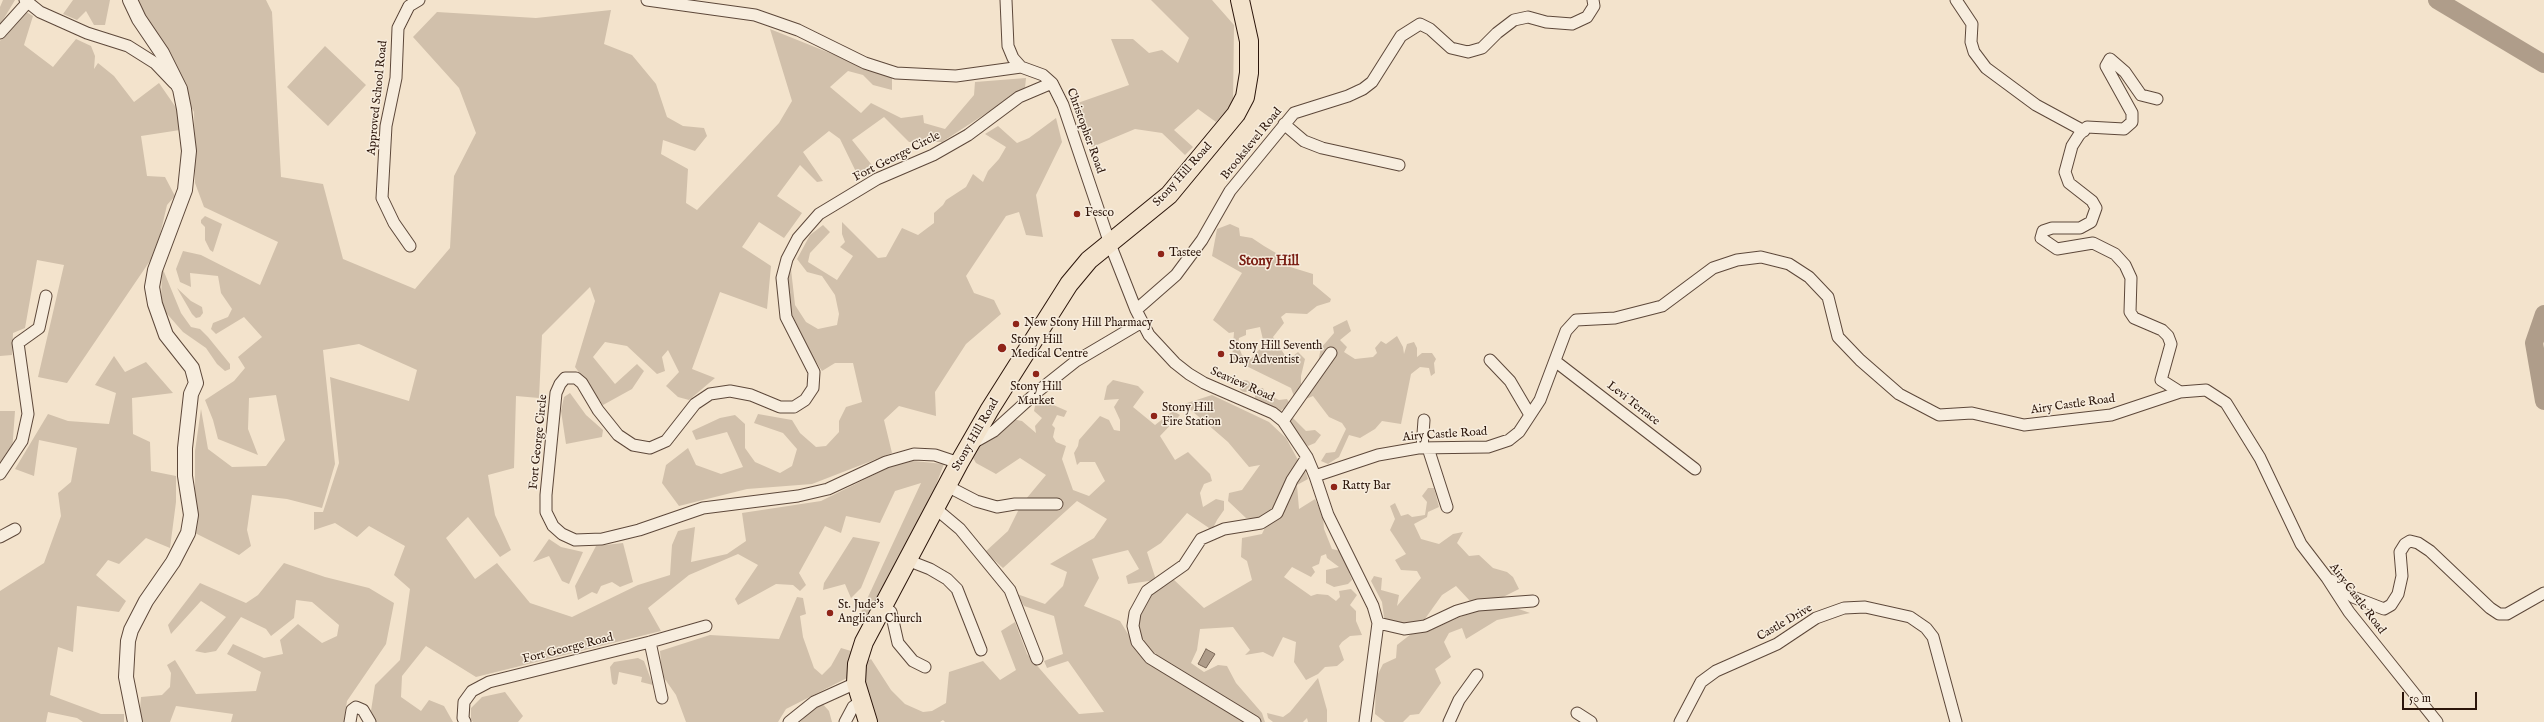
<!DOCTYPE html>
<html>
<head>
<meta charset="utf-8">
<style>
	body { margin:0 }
	#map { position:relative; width:2544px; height:722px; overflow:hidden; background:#f3e3cc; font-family:"IM FELL English",serif }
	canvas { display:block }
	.scale { position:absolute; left:2402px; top:692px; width:75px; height:18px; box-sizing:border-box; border:2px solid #2b150a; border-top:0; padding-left:5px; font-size:12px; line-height:14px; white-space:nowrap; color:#2b150a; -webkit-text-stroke:3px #f7edde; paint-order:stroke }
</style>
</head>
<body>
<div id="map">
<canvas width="2544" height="722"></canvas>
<div class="scale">50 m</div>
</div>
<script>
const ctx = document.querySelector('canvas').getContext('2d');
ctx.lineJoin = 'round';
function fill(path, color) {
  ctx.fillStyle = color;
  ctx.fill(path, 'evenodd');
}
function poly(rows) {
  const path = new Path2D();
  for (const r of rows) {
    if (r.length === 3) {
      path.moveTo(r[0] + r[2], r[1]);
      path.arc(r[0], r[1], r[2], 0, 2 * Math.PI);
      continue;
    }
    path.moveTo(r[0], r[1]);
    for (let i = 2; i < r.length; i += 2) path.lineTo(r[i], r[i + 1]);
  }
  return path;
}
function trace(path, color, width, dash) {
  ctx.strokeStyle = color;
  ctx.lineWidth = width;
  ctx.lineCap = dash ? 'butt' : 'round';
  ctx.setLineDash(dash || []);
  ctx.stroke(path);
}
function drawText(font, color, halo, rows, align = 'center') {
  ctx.font = font + ' "IM FELL English",serif';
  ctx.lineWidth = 3;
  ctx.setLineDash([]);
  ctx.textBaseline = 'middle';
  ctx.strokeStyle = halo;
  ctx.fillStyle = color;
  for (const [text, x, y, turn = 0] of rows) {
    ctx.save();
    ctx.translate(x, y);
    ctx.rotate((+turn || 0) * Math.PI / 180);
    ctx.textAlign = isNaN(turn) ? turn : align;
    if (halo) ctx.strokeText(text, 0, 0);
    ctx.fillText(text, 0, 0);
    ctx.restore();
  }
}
fill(poly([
	[3,0,15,0,0,25,0,7],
	[73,0,110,0,105,25,94,25,86,11,77,20,63,14],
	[133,0,266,0,272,12,281,177,323,184,343,259,415,289,450,248,454,176,476,133,459,88,413,37,437,12,536,18,611,10,604,44,632,55,656,84,667,117,683,126,704,128,707,136,695,151,663,140,661,154,688,169,686,203,697,210,779,123,792,101,770,29,892,78,892,90,873,85,863,75,848,71,830,87,861,113,871,103,901,118,923,115,924,123,945,129,974,95,975,82,1026,78,1025,88,942,142,909,142,884,117,852,140,875,169,859,178,840,139,829,131,803,152,823,181,817,182,800,165,777,196,802,213,784,238,759,222,742,247,771,266,767,309,720,292,692,369,715,378,689,400,678,397,666,386,679,372,668,350,662,357,665,371,657,374,627,346,605,342,593,357,615,384,637,364,644,371,632,389,603,405,575,367,595,301,590,287,542,335,539,398,516,396,514,468,488,475,495,515,511,550,500,557,468,517,446,538,475,579,497,563,530,603,572,617,638,585,670,575,672,545,678,531,695,527,691,562,727,554,746,541,742,513,821,501,904,460,944,464,918,531,867,623,861,612,921,483,895,491,880,523,846,516,841,533,825,526,799,573,806,585,800,591,793,585,776,584,738,605,735,599,758,565,738,554,689,575,648,608,661,631,476,677,426,646,402,676,401,697,421,711,429,700,444,706,453,722,376,722,371,711,375,685,400,660,410,589,394,575,405,546,369,526,357,537,335,523,314,530,314,512,323,512,339,463,330,377,409,401,417,370,359,344,323,350,335,464,322,508,287,499,252,495,247,530,251,546,239,555,195,533,195,451,201,409,208,449,232,467,266,466,285,440,276,395,249,398,248,429,258,455,218,439,213,420,205,400,234,381,245,368,238,357,262,337,244,317,216,334,211,329,213,323,228,317,232,309,221,293,218,276,190,273,191,287,180,282,176,269,183,251,201,255,260,285,278,242,204,207,195,183,194,112],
	[1151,0,1212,0,1234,25,1233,104,1216,122,1198,109,1174,130,1193,147,1185,155,1162,133,1135,129,1092,147,1072,105,1129,85,1111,39,1133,39,1149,53,1162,50,1178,63,1189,38],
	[23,10,33,16,24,45,53,67,76,39,91,46,95,56,94,69,98,63,114,76,134,102,159,83,177,109,180,130,141,136,147,176,165,177,175,196,167,205,156,252,67,383,38,377,64,265,37,260,25,328,13,333,12,355,0,356,0,41],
	[325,46,366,85,328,126,287,87],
	[1056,118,1062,142,1036,195,1043,237,1026,235,1019,212,1006,216,966,276,974,293,994,300,1001,314,966,344,953,364,935,392,936,416,899,406,884,420,892,453,812,484,747,489,679,506,662,483,666,465,688,448,696,465,721,474,743,467,727,432,696,440,692,431,720,418,735,415,745,424,745,448,755,462,780,473,792,466,797,449,783,433,754,423,758,414,792,420,800,433,816,447,826,446,839,432,839,421,846,407,862,402,853,363,835,363,822,371,811,354,789,309,787,275,791,269,795,305,806,322,818,329,837,325,839,314,835,295,822,276,807,272,797,259,810,235,823,225,830,232,810,253,808,262,837,280,853,256,840,247,845,242,842,234,842,222,878,258,886,257,902,228,918,235,934,223,934,213,943,205,946,200,966,187,973,174,983,182,988,171,999,159,1006,147,985,134,998,126,1017,143,1029,138],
	[205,216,222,224,213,252,210,250,205,240,205,227,201,223,201,220],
	[1230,224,1239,228,1240,236,1252,238,1264,246,1276,253,1287,266,1313,274,1313,284,1331,299,1330,302,1317,306,1307,314,1286,313,1281,317,1284,323,1273,337,1288,360,1298,352,1305,359,1301,376,1301,398,1295,399,1291,388,1232,359,1234,332,1229,333,1213,320,1242,273,1212,256,1217,229],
	[1260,327,1264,344,1251,359,1242,355,1238,345,1239,338,1246,335,1246,330],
	[162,267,181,313,191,327,200,329,208,337,230,364,230,369,225,371,217,364,206,348,183,332,161,307],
	[177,288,191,301,202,307,203,313,200,317,196,318,192,314],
	[1347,320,1351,331,1340,340,1347,347,1344,352,1355,359,1373,357,1377,353,1375,348,1381,341,1386,344,1397,336,1403,347,1404,354,1407,344,1414,342,1417,348,1417,357,1422,353,1432,353,1436,359,1434,363,1435,373,1431,376,1429,368,1420,367,1411,374,1401,424,1382,421,1375,429,1360,438,1349,435,1339,457,1328,464,1321,461,1326,453,1335,452,1346,429,1342,423,1329,417,1313,396,1306,399,1333,354,1318,362,1321,348,1334,333,1333,327],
	[114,356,125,372,146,362,173,393,132,398,133,434,150,442,151,471,176,476,176,502,170,548,146,538,119,564,108,560,96,575,126,601,119,612,77,606,73,652,58,647,50,695,101,714,124,714,124,722,83,722,77,718,48,712,46,722,0,722,0,591,44,563,61,516,58,493,71,482,77,448,39,440,34,476,15,469,48,414,68,421,109,424,116,393,95,385],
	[1245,386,6],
	[1113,380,1138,386,1144,392,1133,407,1155,425,1173,411,1180,415,1160,436,1175,460,1188,452,1210,474,1212,481,1204,484,1200,493,1203,507,1216,499,1224,501,1224,510,1217,520,1214,526,1216,529,1209,528,1187,513,1161,543,1147,552,1156,580,1128,584,1126,576,1139,569,1128,550,1092,559,1099,578,1084,606,1120,621,1145,662,1245,722,945,722,943,720,940,722,875,722,868,703,862,664,871,659,891,690,905,704,923,712,932,711,946,703,949,672,983,661,1000,680,1016,670,1001,631,1015,622,1027,654,1079,714,1104,712,1068,661,1047,668,1044,661,1063,654,1054,616,1024,606,1017,594,1045,604,1063,586,1067,572,1050,564,1094,538,1107,519,1077,501,1003,568,985,552,1008,531,1021,505,1046,475,1020,458,996,474,976,463,973,458,975,451,1012,419,1022,421,1036,433,1035,426,1042,418,1034,411,1036,401,1040,399,1067,411,1064,417,1057,415,1052,425,1055,428,1053,437,1056,442,1066,446,1062,459,1073,490,1089,496,1105,481,1095,462,1080,462,1077,465,1074,453,1078,446,1079,440,1100,416,1109,420,1114,430,1120,431,1120,420,1114,407,1119,399,1104,400,1107,386],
	[1258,388,1263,388,1265,393,1279,400,1287,399,1290,404,1279,412,1255,401,1255,396],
	[570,393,586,415,603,430,602,437,566,444,561,411,564,397],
	[1212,395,1269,422,1286,438,1298,460,1276,509,1260,519,1246,518,1228,501,1229,493,1242,490,1260,465,1249,467,1228,442,1184,404],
	[0,411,15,411,12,452,0,468],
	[1293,418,1306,431,1315,430,1321,435,1315,443,1308,446,1301,440,1289,423],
	[1304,468,1308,479,1297,485,1299,509,1315,499,1323,516,1324,529,1332,549,1341,551,1352,580,1348,584,1334,587,1326,583,1326,570,1339,567,1327,558,1326,554,1321,556,1319,564,1312,567,1315,572,1311,577,1292,567,1284,577,1311,596,1317,594,1328,595,1336,601,1340,597,1339,591,1351,589,1357,595,1350,605,1356,611,1356,621,1362,635,1350,636,1342,642,1339,646,1344,660,1337,666,1325,667,1318,674,1306,680,1294,662,1296,642,1283,637,1273,657,1263,652,1245,655,1250,650,1233,627,1200,629,1197,650,1191,663,1204,672,1218,665,1227,666,1236,683,1262,713,1265,722,1259,722,1152,657,1140,641,1136,625,1149,594,1172,578,1204,608,1252,580,1247,561,1241,557,1242,538,1262,534,1268,521],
	[1428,488,1434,488,1439,507,1428,512,1427,517,1414,524,1421,539,1439,544,1453,534,1463,532,1457,543,1469,556,1479,555,1493,568,1507,572,1513,577,1519,589,1497,600,1485,599,1470,601,1456,586,1442,595,1422,623,1385,625,1382,602,1371,581,1374,576,1382,578,1381,590,1399,595,1397,606,1421,578,1417,571,1401,570,1395,560,1406,554,1390,530,1395,519,1390,506,1395,503,1401,516,1408,514,1412,517,1425,515,1427,502,1422,496],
	[853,537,880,542,861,588,851,598,845,584,823,590,824,583],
	[549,539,561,547,583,552,569,584,562,581,549,556,533,562],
	[623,543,633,582,620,587,612,582,601,586,597,594,592,592,578,600,575,586,596,546],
	[284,563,325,577,369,588,394,603,386,644,347,701,344,722,231,722,233,714,176,706,170,722,139,722,141,697,162,695,170,687,171,673,167,665,175,660,196,694,256,691,261,672,227,654,233,644,264,658,283,654,280,640,298,624,322,643,337,636,339,625,312,602,296,600,294,618,271,636,266,629,241,617,216,651,205,653,195,651,226,617,201,601,171,634,168,625,200,583,246,603,258,595],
	[797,597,803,598,806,614,800,616,803,637,814,668,822,675,831,666,841,648,851,651,847,678,786,709,778,722,686,722,676,695,662,675,660,651,710,635,779,639],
	[1516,608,1530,613,1497,620,1466,639,1462,628,1449,633,1444,642,1451,657,1435,669,1441,683,1419,714,1410,715,1403,722,1385,722,1375,714,1376,678,1383,664,1396,658,1397,645,1411,634,1431,630,1478,609],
	[638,658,644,661,653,685,641,682,642,677,619,672,617,684,614,685,612,683,610,667,614,662],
	[1318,678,1327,710,1327,722,1308,722,1307,718,1303,722,1273,722,1268,718,1267,713,1283,717,1290,712],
	[505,692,523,716,518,722,473,722,471,720,471,708,482,697],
	[821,702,829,711,832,722,800,722]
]), '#d1c0ab');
const water = poly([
	[1206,649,1215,654,1206,668,1198,664,1206,649]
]);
fill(water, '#af9d8a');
trace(water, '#7a6757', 1);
trace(poly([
	[2437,0,2544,64],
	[2544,314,2534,343,2544,401]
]), '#af9d8a', 18);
const minor = poly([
	[25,0,40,12,87,33,128,46,155,63,174,83],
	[647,0,755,15,798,30,865,63,896,73,956,76,1021,67],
	[1006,0,1008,46,1013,58,1021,67,1043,75,1052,83,1063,105,1110,244,1136,310,1149,335,1175,363,1189,374,1204,383,1273,413,1283,421,1307,457,1315,476,1328,515,1373,606,1378,623,1365,722],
	[1956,0,1972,24,1971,42,1974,52,1986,68,2036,105,2084,131],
	[0,33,27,3],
	[2157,99,2141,95,2125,72,2110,59,2106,66,2132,113,2132,122,2124,129,2087,127,2079,135,2072,146,2065,172,2069,183,2092,201,2096,208,2091,222,2080,228,2052,228,2043,231,2041,238,2057,249,2093,243,2115,254,2125,265,2131,278,2130,312,2134,318,2162,330,2168,336,2171,344,2161,380,2180,392],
	[1284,124,1304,141,1322,148,1399,165],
	[410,246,394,223,382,198,386,126,396,78,398,28,409,6,419,0],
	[1136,310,1176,275,1202,240,1230,191,1294,113,1348,96,1363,89,1372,82,1401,36,1420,24,1430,29,1451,48,1468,52,1482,48,1497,33,1514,20,1528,17,1546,22,1572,24,1587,17,1594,6,1593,0],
	[1490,360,1510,381,1530,415],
	[1555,361,1695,469],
	[1283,421,1331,353],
	[971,444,994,431,1037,392,1076,361,1142,322],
	[1422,448,1424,420],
	[1428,448,1447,507],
	[959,463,935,455,914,454,886,462,828,489,798,496,703,508,639,530,602,539,575,540,562,534,553,526,546,512,546,495,556,393,560,384,565,378,576,378,582,383,598,410,618,435,633,445,650,448,666,441,695,404,710,394,730,391,751,395,780,407,794,407,805,400,813,388,814,372,786,317,782,278,787,259,798,238,819,214,877,179,933,155,968,135,1019,97,1052,83],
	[0,474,22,441,28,414,18,343,39,328,46,296],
	[1315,476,1378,455,1418,448,1488,447,1509,440,1519,432,1540,400,1566,331,1576,320,1615,318,1662,306,1713,268,1737,260,1761,257,1789,264,1809,277,1828,297,1838,337,1860,360,1899,394,1939,415,1972,413,2024,425,2111,415,2180,392,2206,390,2226,403,2260,458,2301,544,2327,578,2349,612,2437,722],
	[947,486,976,501,997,507,1015,504,1057,504],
	[935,508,960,529,1010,590,1037,659],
	[0,537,15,529],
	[907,560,930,569,947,579,957,589,981,650],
	[2331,580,2353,597,2384,609,2391,605,2398,594,2402,576,2400,552,2405,544,2410,541,2418,543,2430,551,2490,608,2499,614,2507,614,2544,593],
	[883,606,891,612,898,643,913,661,925,667],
	[1378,623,1404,629,1425,626,1457,611,1478,605,1533,601],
	[650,642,662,698],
	[1577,713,1591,722],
	[350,722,352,710,356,707,363,710,370,722],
	[465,722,463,718,464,702,472,691,489,682,650,642,706,626],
	[789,722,814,702,856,683],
	[845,722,853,707,861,701],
	[1255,722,1150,658,1137,642,1133,626,1135,613,1147,591,1184,565,1201,539,1224,529,1261,523,1277,513,1292,480,1307,457],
	[1449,722,1459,700,1477,675],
	[1680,722,1701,682,1716,671,1777,644,1816,618,1844,608,1865,607,1910,617,1926,628,1933,637,1956,722]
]);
const tertiary = poly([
	[130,0,139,19,162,53,180,89,184,109,189,151,185,190,155,270,152,287,155,304,166,335,192,368,196,383,191,394,185,448,185,476,191,515,188,533,173,562,146,601,131,630,128,641,126,677,135,722]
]);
const primary = poly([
	[868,722,856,683,857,664,864,642,959,463,990,409,1069,284,1089,260,1169,195,1236,114,1245,97,1249,73,1249,41,1240,0]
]);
trace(minor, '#5d483a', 13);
trace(tertiary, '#5d483a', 16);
trace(primary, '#2b150a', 20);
trace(minor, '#f7edde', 11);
trace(tertiary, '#f7edde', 14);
trace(primary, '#f3e3cc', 18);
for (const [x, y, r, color] of [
	[1077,214,4,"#8f2418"],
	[1161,254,4,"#8f2418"],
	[1016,324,4,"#8f2418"],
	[1002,348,5,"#8f2418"],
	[1221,354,4,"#8f2418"],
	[1036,374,4,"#8f2418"],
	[1154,416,4,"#8f2418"],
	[1334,487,4,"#8f2418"],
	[830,613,4,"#8f2418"]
]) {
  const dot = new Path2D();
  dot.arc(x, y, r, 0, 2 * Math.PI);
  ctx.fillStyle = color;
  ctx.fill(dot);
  trace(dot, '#f7edde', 1.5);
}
drawText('12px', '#2b150a', '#f7edde', [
	["Approved School Road",378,98,-84],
	["Christopher Road",1085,131,70],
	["Brookslevel Road",1252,144,-51],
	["Fort George Circle",897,157,-27],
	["Stony Hill Road",1183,175,-48],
	["Seaview Road",1242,385,24],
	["Levi Terrace",1633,404,38],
	["Airy Castle Road",2073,405,-8],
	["Stony Hill Road",976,435,-60],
	["Airy Castle Road",1445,435,-4],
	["Fort George Circle",539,442,-84],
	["Airy Castle Road",2357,599,53],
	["Castle Drive",1785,623,-30],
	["Fort George Road",568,649,-14]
]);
drawText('12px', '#2b150a', '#f7edde', [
	["Fesco",1085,214],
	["Tastee",1169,254],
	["New Stony Hill Pharmacy",1024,324],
	["Stony Hill",1011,341],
	["Medical Centre",1011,355],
	["Stony Hill Seventh",1229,347],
	["Day Adventist",1229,361],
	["Stony Hill",1036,388,"center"],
	["Market",1036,402,"center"],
	["Stony Hill",1162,409],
	["Fire Station",1162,423],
	["Ratty Bar",1342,487],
	["St. Jude's",838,606],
	["Anglican Church",838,620]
], 'left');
drawText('bold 14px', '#7a1f14', '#f7edde', [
	["Stony Hill",1269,262]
]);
</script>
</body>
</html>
